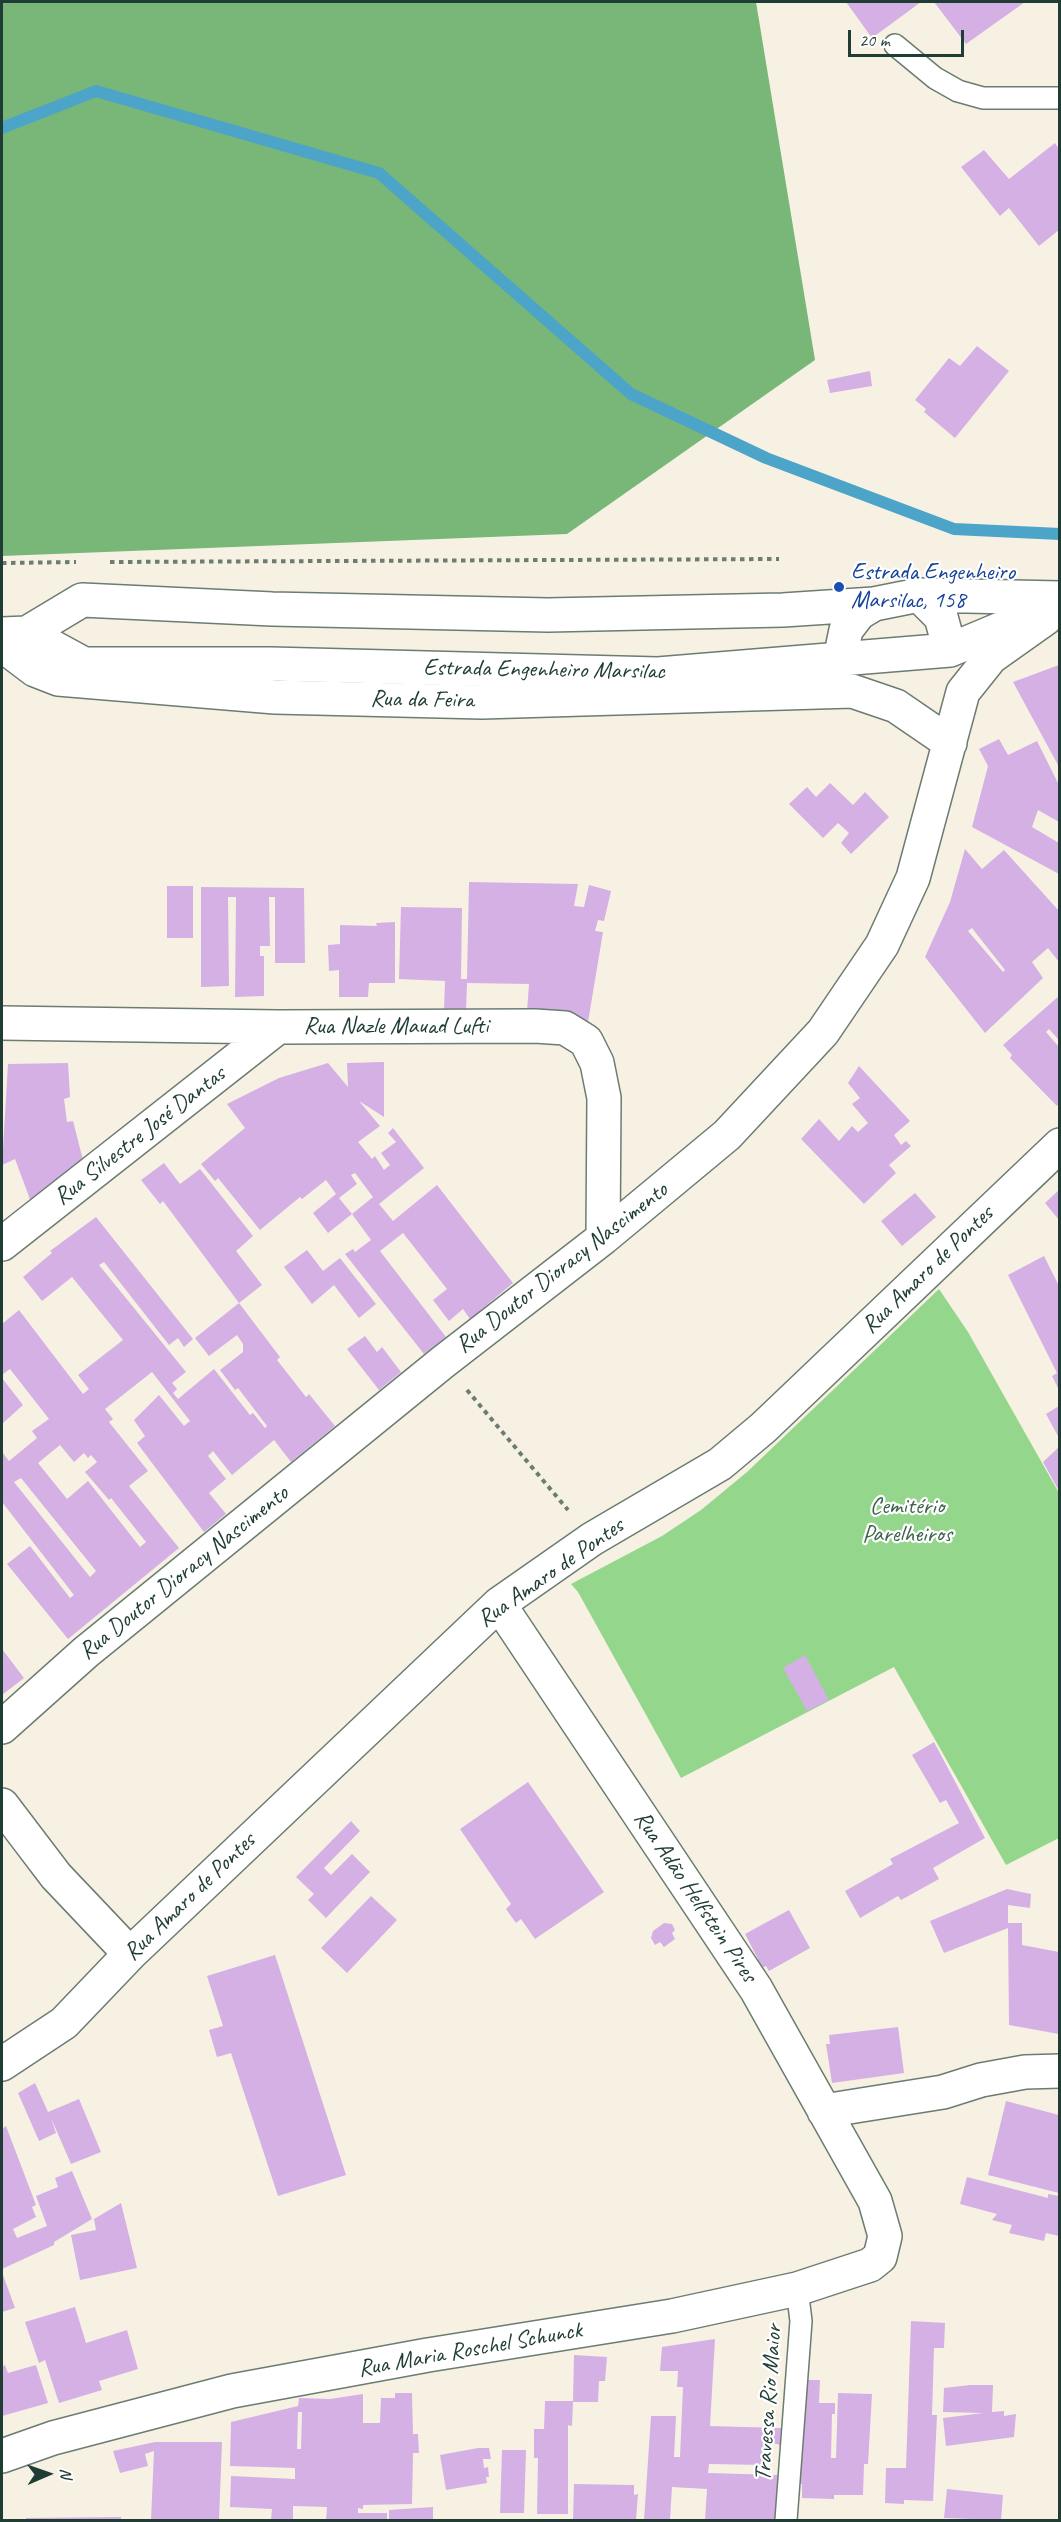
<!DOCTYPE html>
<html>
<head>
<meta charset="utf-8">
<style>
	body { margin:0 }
	#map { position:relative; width:1061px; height:2522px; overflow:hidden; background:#f7f1e3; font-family:Caveat,sans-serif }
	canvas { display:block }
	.frame { position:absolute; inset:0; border:3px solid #1f3d34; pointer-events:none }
	.north { position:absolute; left:18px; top:2444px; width:60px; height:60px; -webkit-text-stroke:4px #fff; paint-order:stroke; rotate:88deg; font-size:16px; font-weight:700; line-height:24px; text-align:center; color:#1f3d34 }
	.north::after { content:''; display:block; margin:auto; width:21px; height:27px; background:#1f3d34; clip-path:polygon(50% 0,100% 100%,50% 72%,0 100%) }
	.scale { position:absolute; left:848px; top:30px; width:116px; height:27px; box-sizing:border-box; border:3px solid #1f3d34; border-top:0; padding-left:8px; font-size:18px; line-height:21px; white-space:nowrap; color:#1f3d34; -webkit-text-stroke:4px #fff; paint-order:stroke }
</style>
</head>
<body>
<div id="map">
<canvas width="1061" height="2522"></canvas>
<div class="frame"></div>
<div class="north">N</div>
<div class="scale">20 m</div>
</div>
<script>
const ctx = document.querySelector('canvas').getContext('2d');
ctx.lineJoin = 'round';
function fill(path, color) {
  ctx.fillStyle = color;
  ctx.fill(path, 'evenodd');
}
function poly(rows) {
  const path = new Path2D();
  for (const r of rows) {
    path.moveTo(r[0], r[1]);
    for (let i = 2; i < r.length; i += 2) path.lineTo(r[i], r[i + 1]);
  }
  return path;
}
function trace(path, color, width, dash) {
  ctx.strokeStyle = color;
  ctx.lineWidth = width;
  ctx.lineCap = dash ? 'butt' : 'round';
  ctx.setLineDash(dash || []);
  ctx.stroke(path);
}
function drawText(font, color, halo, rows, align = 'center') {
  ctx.font = font + ' Caveat,sans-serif';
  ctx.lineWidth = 4.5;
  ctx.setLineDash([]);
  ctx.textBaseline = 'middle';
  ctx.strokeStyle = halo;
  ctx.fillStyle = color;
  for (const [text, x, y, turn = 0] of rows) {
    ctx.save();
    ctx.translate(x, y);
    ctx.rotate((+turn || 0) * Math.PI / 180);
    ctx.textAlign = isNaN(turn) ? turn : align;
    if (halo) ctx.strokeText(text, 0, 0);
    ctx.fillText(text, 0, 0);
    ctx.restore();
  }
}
fill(poly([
	[939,1289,968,1332,1059,1493,1059,1838,1006,1865,894,1667,681,1778,578,1592,571,1584,662,1536,701,1510,747,1472]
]), '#95d68d');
fill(poly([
	[2,2,756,2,815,360,567,534,2,556]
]), '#78b778');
trace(poly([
	[2,128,96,91,379,173,631,394,766,458,954,529,1060,534]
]), '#4ca4c9', 12);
fill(poly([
	[846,2,921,2,872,38],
	[934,2,1025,2,966,44],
	[1055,143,1059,149,1059,230,1039,246,1009,208,1000,216,961,167,984,150,1009,179],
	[977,346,1009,371,955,438,924,412,926,409,915,400,949,358,960,366],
	[870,371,872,386,830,393,827,380],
	[1059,665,1059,767,1013,682],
	[999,739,1008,755,1037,741,1059,785,1059,822,1038,810,1032,827,1059,843,1059,874,972,827,988,766,979,749],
	[830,783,853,805,865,792,889,817,851,854,841,843,849,833,838,823,823,838,789,804,807,787,816,797],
	[965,849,982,869,1004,850,1059,911,1059,962,1048,948,1032,962,1043,978,985,1033,925,957,950,902],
	[972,928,1005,970,1003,972,968,931],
	[469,882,578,884,574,906,584,907,589,885,611,891,604,921,598,920,595,931,603,932,587,1028,527,1011,529,984,467,983,466,1011,444,1012,445,981,399,979,401,907,462,908,461,979,467,979],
	[167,886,193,886,193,938,167,938],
	[201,887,304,888,305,963,275,963,275,897,269,897,270,946,260,946,260,956,264,956,264,996,235,997,236,897,228,897,229,986,201,987],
	[395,922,395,983,369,983,368,997,339,997,339,970,329,971,328,945,340,944,340,925,377,926,376,923],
	[1059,996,1059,1040,1049,1029,1046,1032,1059,1047,1059,1103,1057,1106,1010,1058,1012,1055,1003,1045],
	[384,1062,384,1117,359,1101,380,1126,358,1142,372,1159,375,1156,384,1170,390,1165,381,1153,396,1142,388,1133,393,1128,424,1168,379,1204,393,1221,437,1185,513,1283,470,1319,463,1309,449,1321,433,1300,447,1289,403,1233,380,1251,446,1337,424,1354,345,1254,353,1249,355,1252,371,1240,352,1214,328,1233,313,1213,336,1194,326,1180,302,1199,300,1197,260,1230,218,1178,215,1181,201,1164,245,1128,227,1104,279,1078,328,1063,348,1087,347,1063],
	[355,1173,373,1197,352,1214,339,1198,357,1184,351,1175],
	[68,1063,70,1097,64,1099,67,1122,73,1121,83,1160,31,1202,15,1159,2,1165,8,1064],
	[859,1066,910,1121,894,1135,901,1145,906,1141,911,1146,889,1165,896,1173,864,1204,801,1139,819,1119,839,1141,852,1126,858,1132,868,1123,852,1104,860,1098,848,1083],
	[164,1163,180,1184,200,1169,253,1236,236,1251,262,1285,239,1303,163,1201,160,1204,141,1180],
	[1059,1190,1059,1220,1045,1203],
	[915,1193,936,1217,902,1246,881,1221],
	[96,1217,193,1339,184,1347,178,1338,169,1345,104,1262,99,1265,186,1372,172,1383,177,1389,173,1393,178,1399,214,1369,250,1415,253,1413,265,1428,267,1426,238,1388,235,1390,220,1370,243,1352,243,1344,237,1335,209,1356,195,1338,239,1303,280,1357,277,1360,306,1397,309,1394,335,1426,291,1462,274,1440,232,1475,213,1451,208,1456,226,1479,209,1493,226,1514,204,1532,137,1443,145,1436,134,1420,159,1395,184,1426,190,1421,152,1372,105,1409,113,1419,109,1422,148,1471,129,1486,179,1548,68,1639,7,1564,30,1546,70,1598,74,1595,2,1502,2,1452,9,1461,37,1438,32,1431,49,1419,10,1369,2,1375,2,1324,19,1310,83,1394,89,1389,78,1375,123,1340,72,1277,42,1301,23,1277,52,1253,50,1251],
	[60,1445,74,1462,84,1453,88,1458,91,1455,97,1462,85,1472,109,1500,111,1498,146,1542,140,1547,88,1481,67,1499,38,1463],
	[21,1478,96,1571,90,1577,14,1482],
	[307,1250,323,1271,340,1258,376,1304,359,1318,334,1285,312,1304,284,1267],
	[1044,1256,1059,1286,1059,1390,1052,1376,1057,1373,1008,1275],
	[365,1336,377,1352,382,1347,401,1372,379,1390,347,1349],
	[2,1378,23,1405,2,1424],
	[1059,1406,1059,1438,1046,1414],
	[1059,1447,1059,1491,1043,1462],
	[2,1649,24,1678,2,1695],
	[805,1655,829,1700,807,1711,783,1668],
	[934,1742,985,1838,933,1868,939,1879,901,1900,898,1896,860,1918,845,1891,893,1864,890,1859,959,1823,946,1800,940,1803,912,1755],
	[528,1782,604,1892,535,1939,521,1919,516,1923,506,1909,511,1904,460,1829],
	[351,1821,360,1831,324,1868,331,1875,352,1854,370,1872,326,1918,308,1900,314,1894,296,1877],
	[1007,1889,1031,1894,1030,1908,1008,1905,1008,1923,1022,1923,1022,1945,1059,1952,1059,2034,1009,2025,1008,1928,944,1953,930,1921],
	[371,1896,397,1920,347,1973,321,1948],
	[789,1910,810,1948,769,1971,766,1966,760,1969,755,1960,758,1959,745,1934],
	[664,1923,672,1924,675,1930,672,1933,675,1939,664,1947,660,1942,655,1945,651,1938,653,1931],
	[275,1955,346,2175,278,2196,231,2053,217,2057,209,2030,223,2026,207,1976],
	[898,2027,904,2073,832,2083,826,2044,830,2044,829,2035],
	[35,2083,48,2112,79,2099,101,2152,71,2164,51,2118,56,2133,39,2141,18,2093],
	[1006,2101,1059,2115,1059,2193,988,2175],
	[6,2126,36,2205,32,2207,36,2217,13,2229,17,2238,47,2226,36,2196,58,2187,55,2178,72,2171,92,2219,54,2242,54,2245,2,2269,2,2129],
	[967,2177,1048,2198,1048,2194,1059,2196,1059,2236,1046,2233,1044,2241,1009,2233,1012,2225,992,2220,997,2214,960,2204],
	[121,2203,137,2268,80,2280,71,2235,96,2230,94,2219],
	[2,2272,15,2308,2,2312],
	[75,2307,86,2343,127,2330,138,2369,99,2381,102,2390,59,2403,45,2360,39,2363,25,2322],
	[911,2321,945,2323,944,2348,934,2348,932,2415,937,2415,933,2501,904,2500,904,2504,885,2503,886,2468,906,2468],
	[715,2339,710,2426,781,2428,780,2445,766,2441,765,2465,709,2464,708,2473,778,2475,775,2520,705,2520,707,2489,672,2487,670,2520,644,2520,651,2416,676,2416,674,2457,680,2457,683,2387,677,2387,678,2371,660,2371,662,2347],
	[574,2355,607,2357,605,2381,599,2381,598,2402,573,2402,572,2426,568,2425,568,2514,537,2514,538,2458,534,2458,534,2429,544,2429,545,2401,573,2401],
	[5,2365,8,2373,36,2365,48,2403,2,2416,2,2367],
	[803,2380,820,2380,819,2403,835,2403,835,2414,832,2414,831,2458,836,2458,838,2393,872,2394,868,2464,864,2464,863,2495,834,2495,834,2499,802,2498,802,2484,798,2484],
	[970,2385,993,2385,992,2412,1004,2411,1004,2416,1016,2414,1014,2437,946,2446,943,2418,983,2413,943,2412,944,2388],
	[395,2393,412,2393,413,2434,418,2434,419,2453,413,2453,412,2504,363,2505,363,2509,358,2508,358,2513,387,2513,387,2520,326,2520,327,2507,293,2506,293,2520,271,2520,272,2509,230,2507,231,2476,295,2479,295,2468,230,2466,231,2422,298,2406,299,2398,330,2399,363,2394,363,2423,380,2423,381,2398,395,2398],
	[298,2412,302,2412,301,2449,297,2449],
	[155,2442,222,2442,219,2520,151,2520,154,2451,145,2454,148,2466,120,2473,113,2451],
	[478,2448,489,2448,491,2459,483,2459,484,2468,488,2467,489,2477,486,2477,487,2483,446,2490,440,2455],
	[502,2450,526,2450,524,2513,500,2513],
	[574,2484,634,2485,634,2495,638,2494,636,2520,573,2520],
	[947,2489,1003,2495,1001,2520,944,2518],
	[433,2507,433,2520,389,2520,389,2510],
	[121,2517,121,2520,26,2520,26,2518]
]), '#d4b0e5');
const service = poly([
	[895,45,935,78,958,91,983,98,1060,98],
	[786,2520,801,2321,797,2289]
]);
const minor = poly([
	[2,645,35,670,58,679,275,697,482,702,852,691,896,706,950,743],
	[2,1023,278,1027,535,1026,565,1028,586,1041,597,1063,604,1098,603,1238],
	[2,1244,278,1027],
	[2,1727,86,1652,443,1362,603,1238,727,1135,823,1032,882,945,913,878,963,692,991,657,1046,618],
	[2,1805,56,1876,130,1954],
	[2,2064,64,2023,130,1954,499,1604,592,1539,720,1464,763,1428,1060,1145],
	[824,2111,943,2092,981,2080,1025,2072,1060,2071],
	[2,2456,53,2438,232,2391,428,2355,672,2316,797,2289,870,2265,880,2257,885,2236,875,2201,756,1989,499,1604]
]);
const primary = poly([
	[919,595,941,617,950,650],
	[27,633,84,664,271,664,658,674,950,650,1060,604],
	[2,634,27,633,82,600,272,609,548,615,783,610,874,604,919,595,1060,598],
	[840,659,846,630,859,613,874,604]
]);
trace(service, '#6b7c71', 24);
trace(minor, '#6b7c71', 36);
trace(primary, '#6b7c71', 36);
trace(poly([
	[110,562,779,559],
	[2,563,76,562],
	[467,1390,568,1510]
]), '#6b7c71', 4, [4.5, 4.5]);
trace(service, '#fff', 21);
trace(minor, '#fff', 33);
trace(primary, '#fff', 33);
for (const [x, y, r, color] of [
	[839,587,6,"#1a4fb4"]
]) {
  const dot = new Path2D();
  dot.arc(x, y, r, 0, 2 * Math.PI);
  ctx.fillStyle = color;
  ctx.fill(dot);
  trace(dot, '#fff', 2);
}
drawText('24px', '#164399', '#fff', [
	["Estrada Engenheiro",851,573],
	["Marsilac, 158",851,601]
], 'left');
drawText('24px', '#1f3d34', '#fff', [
	["Estrada Engenheiro Marsilac",544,670,1],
	["Rua da Feira",422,700,1],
	["Rua Nazle Mauad Lufti",396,1027],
	["Rua Silvestre José Dantas",140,1136,-38],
	["Rua Doutor Dioracy Nascimento",562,1268,-38],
	["Rua Amaro de Pontes",928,1270,-44],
	["Rua Doutor Dioracy Nascimento",184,1573,-39],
	["Rua Amaro de Pontes",551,1573,-35],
	["Rua Amaro de Pontes",190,1897,-44],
	["Rua Adão Helfstein Pires",695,1897,56],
	["Rua Maria Roschel Schunck",470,2350,-10],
	["Travessa Rio Maior",769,2403,-86]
]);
drawText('24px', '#3c634a', '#fff', [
	["Cemitério",907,1507],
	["Parelheiros",907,1535]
]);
</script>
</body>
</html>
